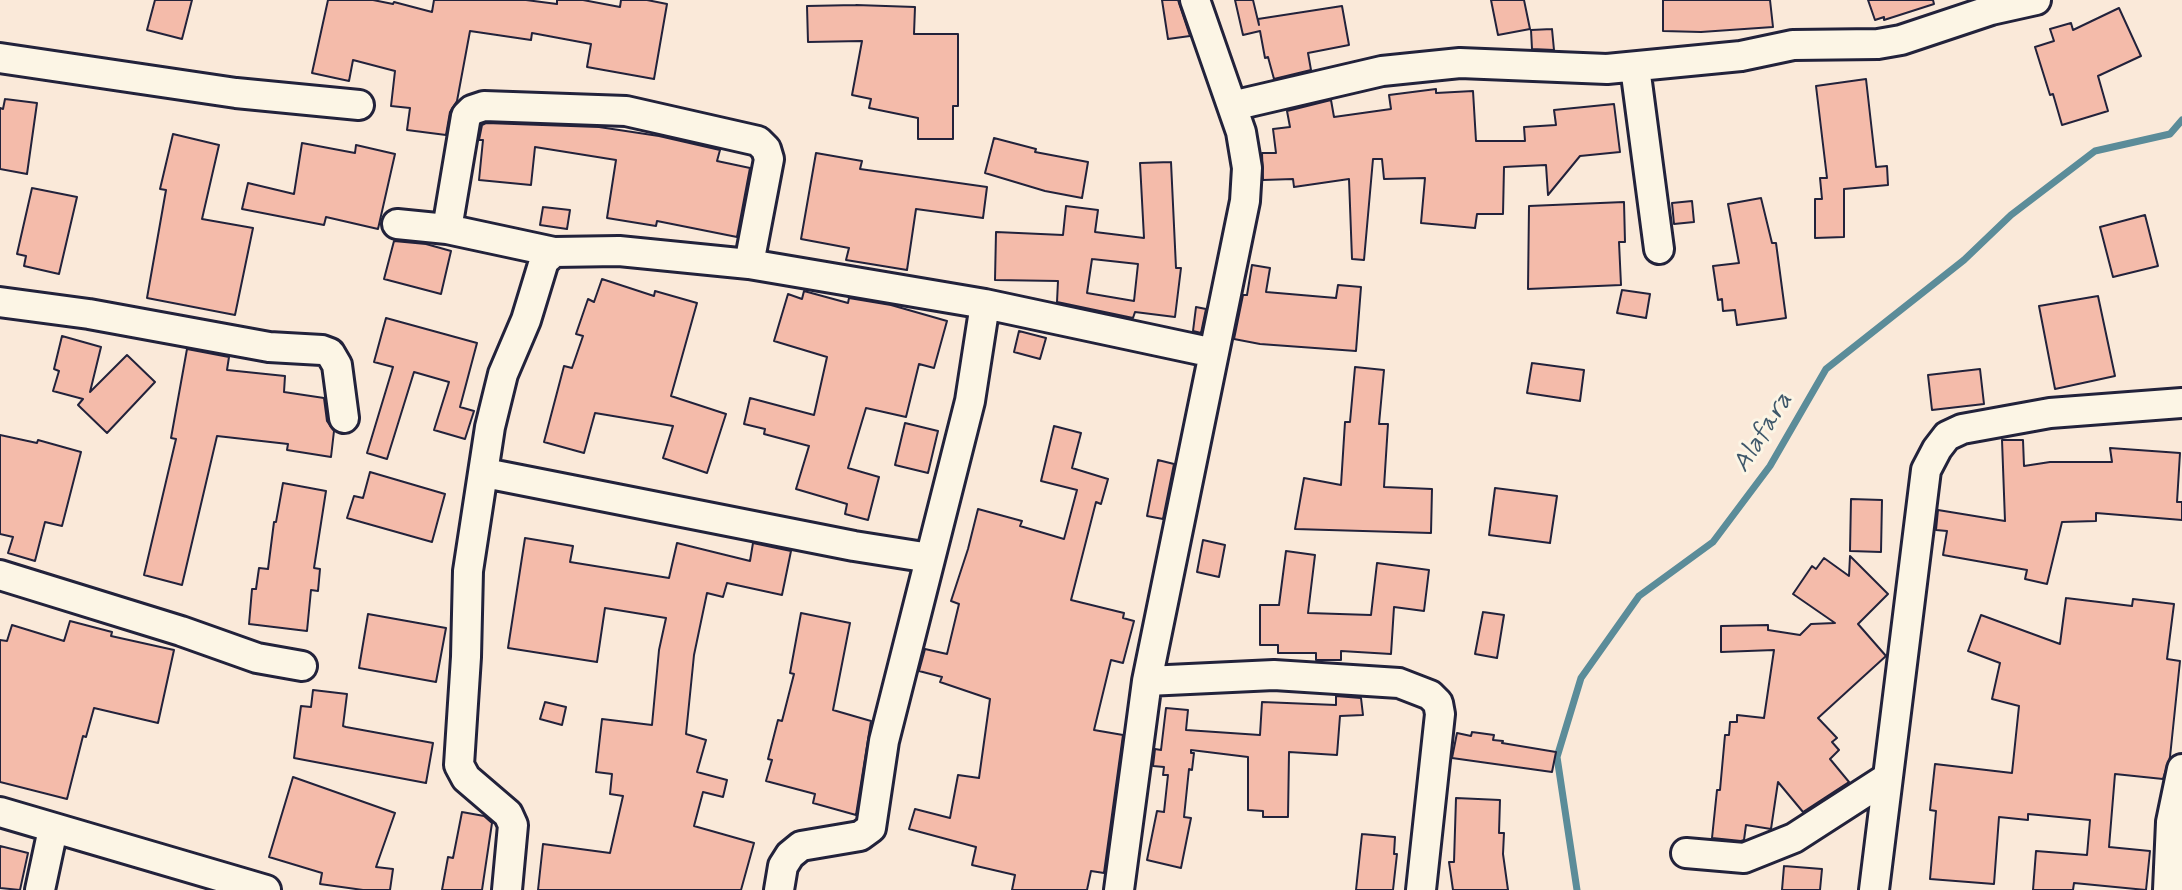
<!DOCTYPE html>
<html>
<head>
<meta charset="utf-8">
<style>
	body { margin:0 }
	canvas { display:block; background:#fae9d9 }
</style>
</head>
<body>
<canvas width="2182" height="890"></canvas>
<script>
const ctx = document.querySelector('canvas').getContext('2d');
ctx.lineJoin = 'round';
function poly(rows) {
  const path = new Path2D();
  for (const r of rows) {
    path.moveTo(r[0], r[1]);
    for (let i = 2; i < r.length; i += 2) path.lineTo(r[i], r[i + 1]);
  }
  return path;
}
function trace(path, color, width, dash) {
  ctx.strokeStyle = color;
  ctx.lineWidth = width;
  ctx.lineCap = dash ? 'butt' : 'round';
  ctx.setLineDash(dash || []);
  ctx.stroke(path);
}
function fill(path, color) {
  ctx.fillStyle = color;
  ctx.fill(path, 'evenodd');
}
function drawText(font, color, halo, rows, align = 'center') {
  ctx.font = font + ' Mynerve,sans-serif';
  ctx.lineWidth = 6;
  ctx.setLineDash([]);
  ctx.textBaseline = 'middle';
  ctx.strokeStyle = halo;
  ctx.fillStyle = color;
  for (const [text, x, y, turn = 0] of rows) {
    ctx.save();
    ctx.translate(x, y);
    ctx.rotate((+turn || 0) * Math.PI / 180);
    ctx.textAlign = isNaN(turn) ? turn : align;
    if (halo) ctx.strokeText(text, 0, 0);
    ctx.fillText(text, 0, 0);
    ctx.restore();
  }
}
trace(poly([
	[1577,890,1557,757,1581,678,1639,596,1713,542,1770,466,1826,369,1964,260,2011,215,2095,151,2170,134,2182,120]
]), '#5b8c99', 7);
const building = poly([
	[155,0,192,0,182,39,147,30,155,0],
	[328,0,373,0,393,4,394,2,432,12,434,0,526,0,557,4,557,0,583,0,620,7,621,0,647,0,667,4,654,79,587,67,591,44,532,33,531,40,470,31,457,101,450,112,446,135,407,130,410,108,391,106,395,71,353,60,349,81,312,73,328,0],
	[1162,0,1178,0,1190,36,1168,39,1162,0],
	[1235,0,1253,0,1259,25,1258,19,1342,6,1349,45,1308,53,1311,70,1274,79,1268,57,1265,58,1260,31,1243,35,1235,0],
	[1491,0,1524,0,1530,29,1498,35,1491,0],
	[1663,0,1770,0,1773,27,1701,32,1663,31,1663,0],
	[1868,0,1933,0,1934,4,1884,20,1884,17,1875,20,1868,0],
	[856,5,915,7,914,34,958,34,958,106,953,106,953,139,918,139,918,118,869,108,871,99,852,95,862,41,808,42,807,6,856,5],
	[2119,8,2141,56,2098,76,2108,111,2062,125,2053,94,2050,95,2035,47,2054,41,2050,29,2071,23,2073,30,2119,8],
	[1552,29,1554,50,1532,49,1531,30,1552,29],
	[1866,79,1876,167,1887,166,1888,185,1844,189,1844,237,1815,238,1815,199,1822,199,1820,178,1827,178,1816,86,1866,79],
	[1436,89,1436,93,1473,91,1476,141,1525,141,1524,127,1556,125,1554,110,1614,104,1620,152,1580,156,1548,195,1546,165,1504,167,1503,214,1477,214,1475,228,1421,223,1425,178,1384,179,1382,159,1373,159,1364,260,1352,259,1349,179,1294,187,1293,179,1263,180,1262,153,1276,153,1273,129,1290,127,1287,111,1331,100,1334,117,1391,109,1389,95,1436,89],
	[5,99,37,103,27,174,0,169,0,108,3,109,5,99],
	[486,123,599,127,659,136,720,150,717,161,750,168,737,237,657,221,656,226,607,218,616,160,535,147,531,185,479,180,483,140,479,140,482,125,486,123],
	[173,134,219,145,202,219,253,228,235,315,147,298,166,190,160,189,173,134],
	[994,138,1036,149,1035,152,1088,162,1082,198,1045,191,985,173,994,138],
	[302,143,355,153,356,145,395,154,378,229,326,217,324,225,242,209,248,183,294,194,302,143],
	[816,153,862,161,860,169,987,187,983,218,916,209,907,270,846,260,849,248,801,239,816,153],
	[1171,162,1176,268,1181,268,1175,317,1135,312,1133,318,1057,302,1058,281,995,280,996,232,1063,235,1066,206,1098,210,1095,232,1144,238,1140,163,1171,162],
	[1092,259,1138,264,1134,301,1087,293,1092,259],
	[32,188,77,197,59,274,24,266,26,256,17,254,32,188],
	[1761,198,1772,243,1776,243,1786,318,1737,325,1735,310,1723,311,1722,299,1718,300,1713,266,1739,263,1728,204,1761,198],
	[1692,201,1694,222,1674,224,1672,203,1692,201],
	[1624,202,1625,242,1619,242,1621,285,1528,289,1529,206,1624,202],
	[543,207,570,210,567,229,540,225,543,207],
	[2145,215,2158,266,2113,277,2100,227,2145,215],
	[394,241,426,244,451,251,441,294,384,279,394,241],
	[1252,265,1270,268,1266,292,1336,298,1338,285,1361,287,1356,351,1260,344,1234,339,1243,295,1247,295,1252,265],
	[602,279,654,296,655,291,697,303,671,396,726,414,707,473,663,458,673,426,595,413,584,453,544,442,564,366,572,368,583,336,576,334,588,299,594,302,602,279],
	[1622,290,1650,294,1646,318,1617,313,1622,290],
	[804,291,848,303,849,298,891,305,947,321,934,368,919,364,906,417,866,408,848,468,879,477,868,520,845,514,847,504,796,489,809,446,764,434,765,429,744,424,750,398,814,415,827,357,774,341,788,294,802,299,804,291],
	[2098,296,2115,376,2055,389,2039,306,2098,296],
	[1196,307,1206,309,1201,333,1193,331,1196,307],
	[386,318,477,343,460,407,474,411,465,439,434,430,449,382,414,372,387,459,367,453,393,367,374,362,386,318],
	[1019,331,1046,338,1040,359,1014,352,1019,331],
	[62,336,101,347,90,392,127,355,155,382,107,433,78,405,83,399,53,391,59,371,54,369,62,336],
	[187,349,229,357,227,370,285,376,284,392,324,398,327,421,334,431,331,457,287,450,288,444,217,436,182,585,144,575,176,439,171,438,187,349],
	[1532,363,1584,370,1580,401,1527,393,1532,363],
	[1355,367,1384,370,1379,424,1388,424,1384,487,1432,489,1431,533,1295,529,1304,478,1341,485,1345,422,1350,422,1355,367],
	[1980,369,1984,404,1932,410,1928,375,1980,369],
	[905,423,938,431,928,473,895,465,905,423],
	[1054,426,1081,433,1072,468,1108,479,1101,504,1096,502,1071,600,1124,613,1123,618,1134,621,1123,663,1111,660,1094,730,1123,735,1104,873,1091,871,1087,890,1012,890,1015,875,972,865,976,847,909,829,915,809,950,818,958,775,979,778,990,699,940,682,942,677,919,671,925,649,947,654,959,604,951,601,968,549,978,509,1022,521,1020,526,1064,539,1077,490,1041,481,1054,426],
	[0,435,37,443,38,440,81,452,62,526,45,522,35,561,8,553,13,537,0,534,0,435],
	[2002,440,2023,440,2024,466,2050,462,2112,462,2110,448,2180,453,2177,502,2182,502,2182,520,2096,513,2096,521,2062,522,2047,584,2025,579,2027,570,1943,555,1947,531,1936,530,1938,510,2005,521,2002,440],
	[1158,460,1174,464,1163,519,1147,516,1158,460],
	[370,472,445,494,432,542,347,518,354,496,363,498,370,472],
	[283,483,326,491,314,568,320,569,318,591,311,590,307,631,249,624,252,589,256,589,259,568,268,569,274,522,276,522,283,483],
	[1495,488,1557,496,1550,543,1489,535,1495,488],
	[1851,499,1882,500,1881,552,1850,551,1851,499],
	[525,538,573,546,570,562,669,578,677,543,750,561,753,543,791,551,782,595,727,583,723,597,707,593,694,655,686,734,706,740,697,772,727,780,723,797,703,792,694,826,754,843,741,890,538,890,543,844,610,853,623,796,610,794,612,774,596,772,602,719,652,725,659,650,666,618,605,608,597,662,508,648,525,538],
	[1203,540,1225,545,1219,577,1197,572,1203,540],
	[1286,551,1315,555,1308,613,1371,615,1377,563,1429,570,1424,611,1394,607,1391,654,1341,651,1341,660,1316,660,1316,653,1278,653,1278,645,1260,645,1260,605,1279,605,1286,551],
	[1850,556,1888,594,1858,624,1886,656,1818,718,1837,738,1832,742,1839,750,1830,759,1849,782,1803,812,1778,782,1771,829,1746,825,1744,840,1741,841,1712,838,1717,790,1720,790,1725,735,1729,735,1730,722,1737,722,1737,715,1764,718,1774,650,1721,652,1721,626,1768,625,1768,630,1800,635,1811,624,1835,623,1793,594,1812,566,1816,569,1824,558,1849,576,1850,556],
	[2066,598,2132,606,2133,599,2174,604,2167,659,2180,661,2170,757,2163,779,2115,774,2109,847,2150,851,2146,890,2074,883,2073,890,2033,890,2036,851,2087,855,2090,820,2028,814,2028,820,1999,817,1994,884,1930,879,1936,811,1930,810,1935,764,2012,773,2019,706,1992,699,2000,663,1968,651,1981,615,2060,644,2066,598],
	[1483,612,1504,615,1497,658,1475,654,1483,612],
	[801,613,850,623,833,710,871,721,856,815,813,803,815,794,766,781,772,760,768,759,778,720,782,721,794,674,790,673,801,613],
	[368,614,446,628,436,682,359,668,368,614],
	[70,621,112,632,111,636,174,650,158,723,94,708,86,737,83,736,67,799,0,782,0,640,7,641,12,625,64,641,70,621],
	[313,690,347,694,343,726,346,727,433,743,426,783,294,758,301,706,311,707,313,690],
	[1336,696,1361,698,1363,715,1340,716,1337,755,1289,752,1288,817,1263,817,1263,811,1248,810,1248,757,1191,750,1191,753,1194,753,1192,770,1189,769,1184,817,1191,818,1181,868,1147,860,1157,811,1164,812,1168,775,1163,775,1164,767,1153,766,1155,749,1161,750,1166,708,1188,710,1186,730,1260,735,1262,702,1336,705,1336,696],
	[545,702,566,707,562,725,540,719,545,702],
	[1472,732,1494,735,1493,740,1503,741,1502,743,1556,752,1552,772,1452,758,1457,733,1471,736,1472,732],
	[293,777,395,813,376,867,393,869,390,890,363,890,320,884,322,873,269,857,293,777],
	[1456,798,1500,800,1499,833,1504,833,1503,854,1508,890,1453,890,1449,862,1454,862,1456,798],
	[462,812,484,816,492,823,482,890,442,890,448,857,453,858,462,812],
	[1362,834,1395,837,1394,854,1397,854,1393,890,1356,890,1362,834],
	[0,846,28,853,20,890,0,888,0,846],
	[1784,866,1822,869,1820,890,1782,890,1784,866]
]);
fill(building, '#f4bbaa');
trace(building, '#22223b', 2);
const minor = poly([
	[0,58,236,93,359,105],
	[1635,67,1659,249],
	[1232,106,1382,71,1460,63,1607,69,1741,56,1793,45,1878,44,1901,40,1991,10,2036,0],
	[397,224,447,229,554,252,619,251,749,264,985,304,1214,353],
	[447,229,466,116,472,110,484,106,626,111,758,141,766,149,769,159,749,264],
	[0,302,89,314,269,347,322,350,330,353,337,365,344,418],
	[485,473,854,546,930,558],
	[0,575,181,631,257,658,302,666],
	[1147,681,1274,675,1399,683,1430,695,1438,703,1440,714,1421,890],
	[0,812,266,890],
	[1686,853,1744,858,1794,838,1887,778],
	[40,890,53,829],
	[507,890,513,825,508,814,466,778,459,765,466,657,468,571,490,427,503,374,526,320,544,261,554,252],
	[779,890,783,866,790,855,801,846,860,836,871,828,884,741,970,401,985,304],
	[1119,890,1147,681,1245,201,1247,168,1241,132,1195,0],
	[1874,890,1926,470,1937,449,1947,436,1962,429,2050,413,2182,403],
	[2168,890,2171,822,2182,769]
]);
trace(minor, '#22223b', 34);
trace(minor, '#fcf5e5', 28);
drawText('italic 26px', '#3e576a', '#fcf5e5', [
	["Alafara",1764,433,-58]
]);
</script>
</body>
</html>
